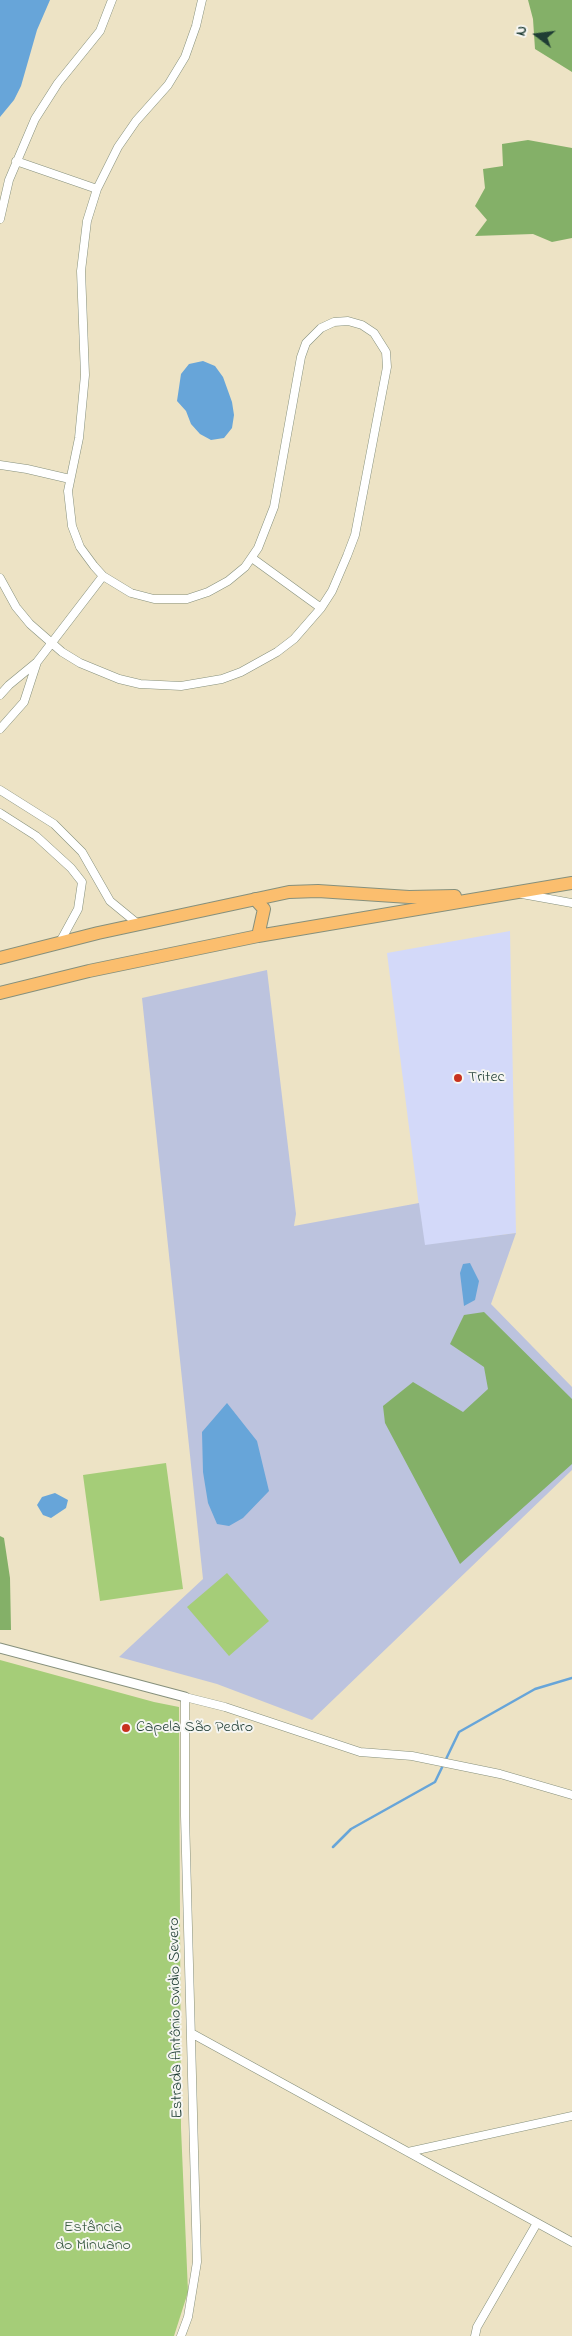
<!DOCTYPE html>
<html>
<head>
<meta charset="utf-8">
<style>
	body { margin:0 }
	#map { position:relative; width:572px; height:2336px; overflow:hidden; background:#ede3c5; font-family:"Indie Flower",sans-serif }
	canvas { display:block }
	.north { position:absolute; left:512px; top:10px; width:50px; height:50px; -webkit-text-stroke:4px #f6f6f2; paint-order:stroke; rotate:285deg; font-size:14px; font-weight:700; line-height:20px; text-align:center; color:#1f3d34 }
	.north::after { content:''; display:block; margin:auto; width:18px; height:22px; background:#1f3d34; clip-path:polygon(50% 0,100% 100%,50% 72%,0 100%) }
</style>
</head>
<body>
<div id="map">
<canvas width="572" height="2336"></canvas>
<div class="north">N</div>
</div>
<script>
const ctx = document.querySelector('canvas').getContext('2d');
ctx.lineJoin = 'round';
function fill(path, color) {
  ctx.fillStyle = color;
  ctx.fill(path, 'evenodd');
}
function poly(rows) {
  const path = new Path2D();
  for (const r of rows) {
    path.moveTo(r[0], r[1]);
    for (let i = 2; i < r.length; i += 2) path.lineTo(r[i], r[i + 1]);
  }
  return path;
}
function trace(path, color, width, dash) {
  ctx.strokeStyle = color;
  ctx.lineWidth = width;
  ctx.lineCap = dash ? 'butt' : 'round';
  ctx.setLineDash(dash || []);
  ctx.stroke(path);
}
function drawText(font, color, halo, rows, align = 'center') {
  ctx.font = font + ' "Indie Flower",sans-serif';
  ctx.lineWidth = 4;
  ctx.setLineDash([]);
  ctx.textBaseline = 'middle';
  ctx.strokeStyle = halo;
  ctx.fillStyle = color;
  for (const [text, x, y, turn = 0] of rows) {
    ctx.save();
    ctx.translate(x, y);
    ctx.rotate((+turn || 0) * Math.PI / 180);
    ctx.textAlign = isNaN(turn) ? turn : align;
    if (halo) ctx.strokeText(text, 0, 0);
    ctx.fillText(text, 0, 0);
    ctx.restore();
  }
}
fill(poly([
	[510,931,516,1233,424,1246,387,953]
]), '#d3d9f9');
fill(poly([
	[267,970,296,1214,294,1226,419,1203,425,1245,516,1233,491,1304,572,1387,572,1470,312,1720,217,1684,119,1657,203,1579,142,998]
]), '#bcc3de');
fill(poly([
	[166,1463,183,1589,100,1601,83,1475],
	[227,1573,269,1621,229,1656,187,1607],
	[0,1660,154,1702,179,1707,181,2128,188,2292,174,2336,0,2336]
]), '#a5cd78');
fill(poly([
	[528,0,572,0,572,72,535,49,533,19],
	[528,140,572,148,572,238,552,242,533,234,475,236,487,220,475,206,485,188,483,169,503,166,502,144],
	[484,1312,572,1399,572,1464,460,1564,385,1423,383,1406,413,1382,463,1412,488,1389,484,1367,450,1344,464,1315],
	[0,1536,4,1538,10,1578,11,1630,0,1630]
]), '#84b068');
fill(poly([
	[0,0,50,0,37,30,21,86,14,100,0,117],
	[203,361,215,366,223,377,232,402,234,415,232,428,224,438,211,440,200,434,191,424,186,411,177,401,181,374,189,364],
	[470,1263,479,1281,475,1300,464,1306,460,1273,463,1264],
	[227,1403,257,1441,269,1491,243,1518,229,1526,217,1524,208,1503,203,1472,202,1432],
	[55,1493,68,1500,66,1508,51,1518,43,1515,37,1505,42,1497]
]), '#67a5d9');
trace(poly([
	[333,1847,351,1829,435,1782,459,1732,535,1689,572,1678]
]), '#67a5d9', 2.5);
const minor = poly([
	[16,161,97,189],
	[0,219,9,180,35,119,58,83,100,31,112,0],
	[0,465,27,469,70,479],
	[252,558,321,608],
	[0,578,16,607,30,624,62,652,80,663,119,679,140,684,181,686,222,679,241,672,277,652,294,639,321,608,332,591,347,556,355,535,387,367,386,352,374,333,362,325,348,321,334,322,321,328,306,343,301,357,274,507,258,548,245,567,228,581,208,592,187,599,154,599,131,593,103,576,94,566,80,547,72,526,68,491,79,438,85,375,81,271,87,221,97,189,118,147,136,121,168,85,185,57,196,26,202,0],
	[0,695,9,685,37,662,103,576],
	[0,729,24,702,37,662],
	[0,790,54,824,82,852,110,901,138,924],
	[0,813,36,836,71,868,82,882,78,909,60,942],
	[522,894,572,903],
	[191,2033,572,2242],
	[408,2152,572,2116],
	[181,2336,188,2317,197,2262,185,1816,185,1697,225,1707,360,1752,412,1756,500,1774,572,1795],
	[475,2336,477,2327,537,2223]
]);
const tertiary = poly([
	[0,1648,185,1697]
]);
const trunk = poly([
	[255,899,264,909,258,936],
	[0,958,98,933,289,892,318,891,409,897,455,896],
	[0,993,89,971,258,936,572,883]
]);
trace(minor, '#86907c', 9);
trace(tertiary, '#86907c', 11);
trace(trunk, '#86907c', 14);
trace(minor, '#fff', 8);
trace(tertiary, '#fff', 9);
trace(trunk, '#fbbe6e', 12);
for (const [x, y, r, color] of [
	[458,1078,5,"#c8321e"],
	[126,1728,5,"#c8321e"]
]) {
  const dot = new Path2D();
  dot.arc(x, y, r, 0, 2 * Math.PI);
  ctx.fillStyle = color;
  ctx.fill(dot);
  trace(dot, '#f6f6f2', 2);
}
drawText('16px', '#1f3d34', '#f6f6f2', [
	["Tritec",468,1078],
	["Capela São Pedro",136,1728]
], 'left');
drawText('16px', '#1f3d34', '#f6f6f2', [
	["Estrada Antônio Ovidio Severo",177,2018,-91]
]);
drawText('16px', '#3a5a42', '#f6f6f2', [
	["Estância",93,2228],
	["do Minuano",93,2246]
]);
</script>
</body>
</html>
